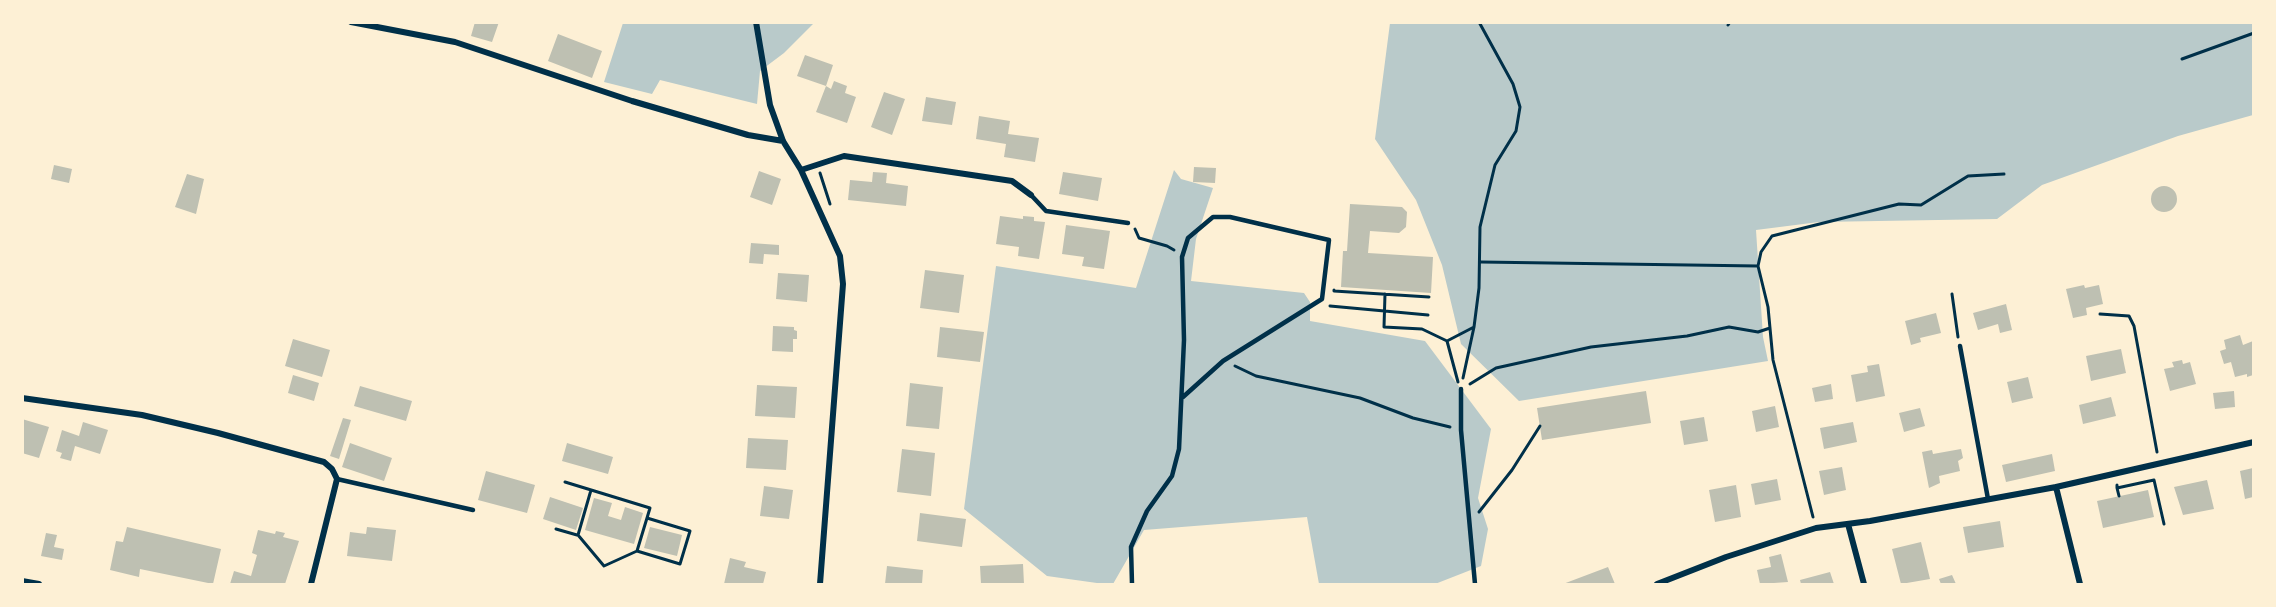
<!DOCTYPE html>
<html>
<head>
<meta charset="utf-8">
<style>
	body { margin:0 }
	#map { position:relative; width:2276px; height:607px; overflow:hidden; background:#fdf0d5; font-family:Poppins,sans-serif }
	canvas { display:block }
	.frame { position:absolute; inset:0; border:24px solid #fdf0d5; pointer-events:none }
</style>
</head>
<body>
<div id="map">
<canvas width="2276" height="607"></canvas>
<div class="frame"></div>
</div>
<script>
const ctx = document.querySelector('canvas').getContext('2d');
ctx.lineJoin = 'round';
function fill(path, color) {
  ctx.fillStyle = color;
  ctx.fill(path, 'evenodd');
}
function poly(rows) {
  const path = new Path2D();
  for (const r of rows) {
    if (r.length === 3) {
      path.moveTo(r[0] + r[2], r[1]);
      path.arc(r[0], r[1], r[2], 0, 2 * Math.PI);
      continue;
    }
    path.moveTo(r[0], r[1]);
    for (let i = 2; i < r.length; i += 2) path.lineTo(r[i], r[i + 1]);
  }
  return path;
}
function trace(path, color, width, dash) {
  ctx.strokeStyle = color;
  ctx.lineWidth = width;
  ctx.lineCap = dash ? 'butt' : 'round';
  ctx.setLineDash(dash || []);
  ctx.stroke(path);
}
fill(poly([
	[623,23,814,23,784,53,760,71,757,104,660,80,652,94,604,82],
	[1390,23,2253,23,2253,115,2178,136,2042,185,1997,219,1819,222,1756,230,1763,337,1768,361,1519,401,1461,344,1442,265,1416,200,1375,139],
	[1174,170,1181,179,1213,188,1196,239,1191,281,1304,293,1310,302,1310,321,1425,341,1491,429,1478,498,1488,529,1481,566,1435,584,1319,584,1307,517,1144,530,1113,584,1104,584,1047,576,964,509,996,266,1136,288]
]), '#b9caca');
fill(poly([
	[475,22,499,22,492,42,471,36],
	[558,34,602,51,592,78,548,61],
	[805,55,833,65,826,86,797,76],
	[834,81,847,86,845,93,856,97,847,123,816,112,826,86,831,89],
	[884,92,905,99,892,135,871,127],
	[926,97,956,102,952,125,922,121],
	[979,116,1010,121,1008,134,1039,138,1035,162,1004,157,1006,144,976,139],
	[54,165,72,169,69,183,51,179],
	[1194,167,1216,168,1215,183,1193,182],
	[759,171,781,179,772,205,750,197],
	[873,172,887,173,886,183,908,186,906,206,848,200,850,180,872,182],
	[1063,172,1102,178,1098,201,1059,194],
	[187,174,204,179,196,214,175,207],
	[2164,199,13],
	[1350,204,1402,207,1407,212,1406,227,1399,233,1370,231,1368,253,1433,257,1431,293,1341,287,1343,251,1347,251],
	[1000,216,1023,219,1023,216,1034,217,1034,221,1045,222,1039,259,1018,256,1019,247,996,244],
	[1066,225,1110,231,1104,269,1082,266,1084,257,1062,254],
	[751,243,779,245,779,255,764,254,763,264,749,263],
	[925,270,964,275,959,313,920,308],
	[778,273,809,275,807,302,776,299],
	[2084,285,2085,288,2099,285,2103,304,2086,308,2087,315,2073,318,2066,289],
	[2006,304,2012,330,2000,333,1998,324,1978,330,1973,313],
	[1936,313,1941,333,1920,338,1921,342,1911,345,1905,321],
	[773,326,794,327,794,330,797,331,797,339,793,339,793,352,772,351],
	[940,327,984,332,980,362,937,357],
	[2240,335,2243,345,2253,341,2253,375,2247,377,2247,374,2235,377,2231,362,2224,364,2220,351,2226,349,2224,340],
	[293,339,330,350,322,377,285,366],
	[2121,349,2126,373,2091,381,2086,356],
	[2182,360,2183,364,2190,362,2196,384,2170,391,2164,369,2174,367,2172,362],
	[1879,364,1885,396,1856,402,1851,375,1868,372,1867,366],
	[293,375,319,383,314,401,288,393],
	[2028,377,2033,398,2012,403,2007,382],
	[910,383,943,387,939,429,906,426],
	[1831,384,1833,399,1815,402,1812,388],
	[757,385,797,387,795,418,755,416],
	[360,386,412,401,406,421,354,406],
	[1646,391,1651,423,1542,440,1537,408],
	[2234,391,2235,407,2215,409,2213,393],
	[2111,397,2116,416,2083,424,2079,405],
	[1775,406,1779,427,1756,432,1752,411],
	[1920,408,1925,426,1904,432,1899,413],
	[1704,417,1708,441,1684,445,1680,421],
	[343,418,351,420,339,459,330,456],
	[22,419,49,427,39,458,22,453],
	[83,422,108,430,100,454,75,446,71,461,60,458,62,453,56,451,62,430,79,436],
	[1853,422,1857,442,1824,449,1820,428],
	[748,438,788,440,786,470,746,468],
	[350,443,392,458,384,481,342,467],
	[567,443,613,457,608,474,562,461],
	[902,449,935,453,931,496,897,492],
	[1961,449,1963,458,1958,461,1960,471,1939,476,1940,483,1929,488,1922,452,1932,450,1933,454],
	[2052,454,2055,471,2006,482,2002,465],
	[1842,467,1846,490,1824,495,1819,471],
	[2253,468,2253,497,2245,499,2240,471],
	[486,471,535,485,527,513,478,500],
	[1777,479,1781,500,1755,505,1751,484],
	[2207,480,2214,509,2183,515,2174,487],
	[1736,485,1741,517,1715,522,1709,490],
	[764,486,793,490,789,519,760,516],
	[2148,490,2154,517,2103,528,2097,501],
	[550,497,583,508,576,530,543,519],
	[594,498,612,503,608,516,621,520,625,507,643,513,634,544,585,530],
	[920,513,966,519,962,547,917,541],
	[2000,521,2004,547,1968,553,1963,527],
	[127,527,221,549,213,584,140,569,139,577,110,570,116,541,123,542],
	[367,527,396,530,392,561,347,556,350,532,366,534],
	[650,527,682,535,677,556,644,548],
	[258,530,275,534,276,531,285,533,283,537,299,541,285,584,230,584,234,571,251,576,257,555,252,553],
	[46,533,57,535,54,547,64,549,62,560,41,556],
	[1921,542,1930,579,1901,584,1892,549],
	[1781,554,1788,582,1760,584,1757,570,1771,567,1769,557],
	[730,558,746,562,744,567,766,572,763,584,724,584],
	[1023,564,1024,584,981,584,980,566],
	[887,566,923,570,922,584,885,584],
	[1608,567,1615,584,1563,584],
	[1830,572,1834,584,1801,584,1800,580],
	[1952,575,1956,584,1941,584,1939,579]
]), '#bec0b2');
trace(poly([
	[1728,25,1730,22],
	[2182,59,2254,33],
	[820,173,830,204],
	[1135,229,1139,238,1167,246,1174,250],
	[1481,262,1758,266],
	[1334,290,1334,291,1429,297],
	[1385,294,1384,327,1422,329,1447,341,1458,382],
	[1952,294,1958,337],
	[1330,306,1428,315],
	[2100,314,2129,316,2134,326,2157,452],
	[1447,341,1474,327],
	[1235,366,1256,376,1360,398,1413,418,1450,427],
	[1463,378,1474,327,1479,288,1480,227,1495,165,1516,131,1520,107,1513,84,1479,22],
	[1470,384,1496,368,1591,347,1687,336,1729,327,1758,332,1770,328],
	[565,482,650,508,647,518],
	[2117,485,2117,488,2154,480,2164,524],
	[2117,488,2119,496],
	[591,490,578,535,604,566,637,551,647,518,690,531,680,564,637,551],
	[1479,512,1512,470,1540,426],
	[1813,517,1773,360,1768,307,1758,266,1761,252,1772,236,1899,204,1921,205,1968,176,2004,174],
	[556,529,577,535]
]), '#003049', 3);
trace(poly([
	[1031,195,1046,211,1128,223],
	[1960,346,1988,499],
	[1461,389,1461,430,1475,584],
	[337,479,473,510],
	[1132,584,1131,547,1147,511,1172,476,1179,449,1184,340,1182,257,1188,238,1213,217,1230,217,1329,240,1322,299,1223,361,1183,397]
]), '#003049', 4.5);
trace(poly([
	[351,22,455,42,632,101,748,135,783,141],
	[756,22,770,105,783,141,801,170,840,256,843,284,820,584],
	[801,170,844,156,1012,181,1031,195],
	[22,398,142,415,218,433,324,462,332,469,337,479,311,584],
	[2056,487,2080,584],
	[1848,524,1864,584],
	[22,581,39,584],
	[1657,584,1726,557,1816,528,1870,521,2056,487,2254,442]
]), '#003049', 6);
</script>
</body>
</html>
